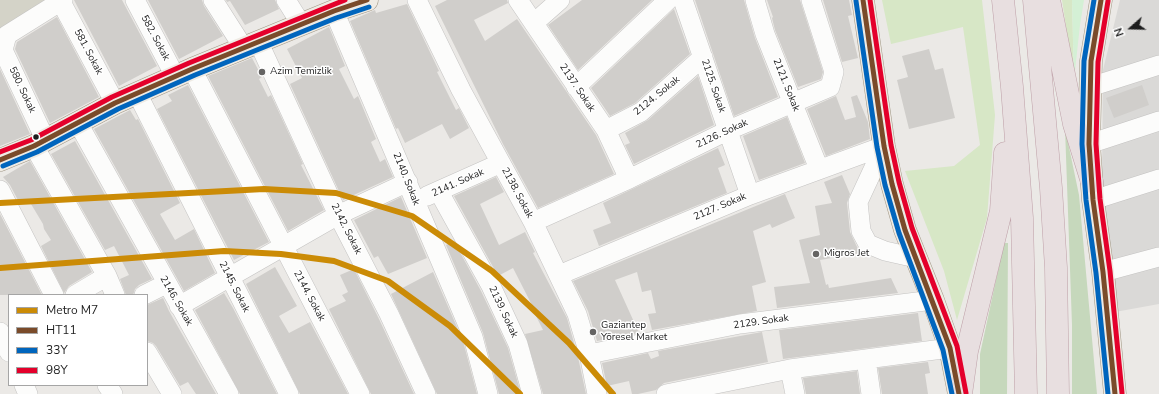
<!DOCTYPE html>
<html>
<head>
<meta charset="utf-8">
<style>
	body { margin:0 }
	#map { position:relative; width:1159px; height:394px; overflow:hidden; background:#ebe9e6; font-family:"Nunito Sans",sans-serif }
	canvas { display:block }
	.legend { position:absolute; left:8px; top:294px; width:140px; height:92px; box-sizing:border-box; background:#fff; border:1px solid #a5a5a5; margin:0; padding:5px 7px; list-style:none; font-size:12px; color:#1d1d1d }
	.legend li { display:flex; align-items:center; gap:8px; height:20px }
	.legend b { width:20px; border:1px solid #a5a5a5 }
	.north { position:absolute; left:1111px; top:8px; width:40px; height:40px; -webkit-text-stroke:3px #fff; paint-order:stroke; rotate:250deg; font-size:11px; font-weight:700; line-height:16px; text-align:center; color:#1d1d1d }
	.north::after { content:''; display:block; margin:auto; width:14px; height:18px; background:#1d1d1d; clip-path:polygon(50% 0,100% 100%,50% 72%,0 100%) }
</style>
</head>
<body>
<div id="map">
<canvas width="1159" height="394"></canvas>
<ul class="legend">
<li><b style="height:5px;background:#cb8b06"></b>Metro M7</li>
<li><b style="height:5px;background:#7a4b2a"></b>HT11</li>
<li><b style="height:5px;background:#0065bd"></b>33Y</li>
<li><b style="height:5px;background:#e4002b"></b>98Y</li>
</ul>
<div class="north">N</div>
</div>
<script>
const ctx = document.querySelector('canvas').getContext('2d');
ctx.lineJoin = 'round';
function fill(path, color) {
  ctx.fillStyle = color;
  ctx.fill(path, 'evenodd');
}
function poly(rows) {
  const path = new Path2D();
  for (const r of rows) {
    path.moveTo(r[0], r[1]);
    for (let i = 2; i < r.length; i += 2) path.lineTo(r[i], r[i + 1]);
  }
  return path;
}
function trace(path, color, width, dash) {
  ctx.strokeStyle = color;
  ctx.lineWidth = width;
  ctx.lineCap = dash ? 'butt' : 'round';
  ctx.setLineDash(dash || []);
  ctx.stroke(path);
}
function drawText(font, color, halo, rows, align = 'center') {
  ctx.font = font + ' "Nunito Sans",sans-serif';
  ctx.lineWidth = 3;
  ctx.setLineDash([]);
  ctx.textBaseline = 'middle';
  ctx.strokeStyle = halo;
  ctx.fillStyle = color;
  for (const [text, x, y, turn = 0] of rows) {
    ctx.save();
    ctx.translate(x, y);
    ctx.rotate((+turn || 0) * Math.PI / 180);
    ctx.textAlign = isNaN(turn) ? turn : align;
    if (halo) ctx.strokeText(text, 0, 0);
    ctx.fillText(text, 0, 0);
    ctx.restore();
  }
}
fill(poly([
	[1120,0,1159,0,1159,304,1115,312,1102,180,1103,70]
]), '#dad9d7');
fill(poly([
	[0,0,54,0,0,34]
]), '#d4d3c8');
fill(poly([
	[882,0,982,0,995,115,987,218,957,320,944,271,905,171,954,166,980,145,963,27,891,44],
	[1062,0,1072,0,1074,80]
]), '#d7e7c6');
fill(poly([
	[1065,128,1079,195,1097,394,1072,394,1072,325],
	[1004,243,1008,243,1007,394,980,394,980,354]
]), '#c6d8bc');
fill(poly([
	[1072,0,1084,0,1080,25,1074,80]
]), '#d4f0d5');
fill(poly([
	[74,0,122,0,157,66,119,86],
	[148,0,202,0,204,6,223,36,179,59],
	[226,0,275,0,279,9,245,25,230,1,227,2],
	[447,0,507,0,508,3,474,20,485,41,517,19,596,135,614,174,538,208,503,144,435,6],
	[582,0,652,0,578,70,548,25],
	[695,0,744,0,755,38,778,97,734,116],
	[767,0,800,0,823,72,821,79,798,87,775,30,772,18,773,17],
	[823,0,849,0,852,15,848,16,858,58,842,62],
	[407,4,439,71,437,72,456,110,459,108,469,128,450,139,442,124,405,143,398,128,396,129,350,21,375,10,376,13],
	[674,9,690,54,635,103,610,116,591,88],
	[57,17,99,97,50,123,15,49,17,42],
	[329,27,345,66,339,69,354,99,358,96,376,139,371,142,380,162,385,159,393,177,343,200,290,84,302,78,287,49],
	[929,49,935,70,943,68,955,118,909,129,897,80,908,77,902,56],
	[252,58,262,77,259,79,268,97,271,95,303,164,301,165,324,210,288,231,208,76],
	[0,69,30,134,0,146],
	[698,76,714,125,634,164,625,145,630,143,625,133,648,120],
	[188,85,269,242,234,260,157,109,172,101,168,95],
	[1142,85,1149,105,1114,118,1106,98],
	[857,95,868,122,870,139,826,156,807,109,836,96,845,120,856,117,851,97],
	[130,110,136,120,138,119,180,203,160,214,175,240,194,229,215,273,184,291,94,129],
	[787,117,805,163,759,180,743,136],
	[75,141,152,279,139,285,135,289,133,295,126,295,120,279,129,275,114,246,105,250,51,154],
	[718,148,725,165,718,168,727,193,599,246,593,230,611,223,603,203],
	[30,161,92,272,69,286,64,293,41,246,51,240,44,229,43,224,28,199,20,204,10,185,3,177],
	[842,175,850,194,847,203,850,232,858,249,862,253,820,260,826,285,828,284,829,288,891,278,898,293,777,308,774,287,810,283,799,240,820,235,815,206,832,203,824,182],
	[496,177,504,192,480,204,499,245,525,232,535,252,533,253,567,318,578,357,586,394,543,394,525,334,543,330,535,314,536,313,513,268,498,276,454,196],
	[785,194,795,218,772,228,770,224,753,231,766,282,752,286,757,311,652,330,648,314,656,313,651,290,642,292,637,272,615,280,639,333,597,341,588,311,573,281],
	[401,197,427,258,388,274,378,256,374,258,354,220],
	[0,214,42,295,0,295],
	[454,241,481,291,508,348,521,394,499,394,483,333,446,245],
	[275,267,297,306,279,316,289,333,310,322,348,394,300,394,246,284],
	[354,269,379,319,414,394,371,394,329,309,346,301,342,295,348,292,340,275],
	[433,272,463,341,477,394,437,394,391,294],
	[224,293,233,308,277,394,240,394,195,310],
	[163,298,169,311,216,394,196,394,188,382,180,386,156,346,153,343,147,341,147,305],
	[918,313,922,341,783,359,779,330],
	[762,332,768,362,664,383,656,390,638,394,632,394,629,381,607,386,602,363,648,353,651,359,659,356,658,351],
	[928,362,930,373,925,374,928,394,882,394,878,368],
	[857,371,860,394,806,394,803,378]
]), '#d0cecb');
const minor = poly([
	[135,0,175,76],
	[213,0,243,47],
	[286,0,301,24],
	[417,0,461,90,533,222,577,314,589,354,597,394],
	[518,0,606,130,629,179],
	[683,0,750,195],
	[755,0,765,34,819,169],
	[61,2,115,103],
	[334,11,473,337,488,394],
	[534,23,560,0],
	[258,41,338,215,389,314,426,394],
	[192,69,360,394],
	[576,87,668,0],
	[1090,87,1159,65],
	[137,93,289,394],
	[78,123,229,394],
	[606,130,641,112,703,57],
	[45,139,3,50,7,35,63,0],
	[1089,144,1159,121],
	[34,146,107,276,115,295],
	[884,146,858,202,861,231,868,244,885,251,916,258],
	[0,190,54,295],
	[439,192,491,286,518,344,532,394],
	[427,196,501,163],
	[1093,200,1159,179],
	[533,222,629,179,729,130,830,87,834,72,811,0],
	[1103,272,1159,257],
	[559,275,750,195,884,146],
	[75,295,107,276],
	[144,295,166,284],
	[179,306,338,215,408,182],
	[0,332,9,352],
	[147,352,172,394],
	[589,354,740,324,933,300],
	[866,359,871,394],
	[790,369,795,394],
	[24,385,28,394],
	[107,385,113,394],
	[666,394,790,369,950,348]
]);
const major = poly([
	[863,0,884,146,892,184,905,230,933,300,950,348,959,394],
	[1101,0,1091,61,1089,144,1093,200,1103,272,1115,394],
	[0,160,34,146,115,103,192,69,334,11,367,0]
]);
const highway = poly([
	[1003,0,1012,87,1022,218,1026,394],
	[1034,0,1051,188,1056,268,1058,394],
	[1049,0,1074,124,1092,182],
	[961,394,967,351,1001,211,1005,153]
]);
trace(minor, '#c4c3c2', 20);
trace(major, '#a09684', 23);
trace(highway, '#be9fa7', 23);
trace(minor, '#fcfcfb', 19);
trace(major, '#efebe4', 22);
trace(highway, '#e8dfe0', 22);
trace(poly([
	[863,0,884,146,892,184,905,230,950,348,959,394],
	[1101,0,1091,61,1089,144,1093,200,1103,272,1115,394],
	[0,160,34,146,115,103,192,69,334,11,367,0]
]), '#7a4b2a', 5);
trace(poly([
	[1094,0,1084,61,1082,144,1086,200,1096,273,1108,394],
	[856,1,877,147,885,185,899,233,943,350,952,394],
	[3,166,37,152,118,109,195,75,336,18,369,7]
]), '#0065bd', 5);
trace(poly([
	[870,0,891,145,899,182,912,228,957,346,966,393],
	[1108,1,1098,62,1096,144,1100,199,1110,271,1122,393],
	[0,152,31,140,112,97,189,63,345,0]
]), '#e4002b', 5);
trace(poly([
	[0,203,264,189,336,193,412,216,492,271,569,343,613,394],
	[0,268,224,251,281,254,334,261,388,281,450,326,520,394]
]), '#cb8b06', 6);
for (const [x, y, r, color] of [
	[262,72,4,"#656463"],
	[36,137,3.5,"#1d1d1d"],
	[816,254,4,"#656463"],
	[593,332,4,"#656463"]
]) {
  const dot = new Path2D();
  dot.arc(x, y, r, 0, 2 * Math.PI);
  ctx.fillStyle = color;
  ctx.fill(dot);
  trace(dot, '#fff', 1.5);
}
drawText('10px', '#1d1d1d', '#fff', [
	["582. Sokak",155,38,62],
	["581. Sokak",88,52,62],
	["2121. Sokak",786,85,68],
	["2125. Sokak",713,86,71],
	["2137. Sokak",577,88,56],
	["580. Sokak",22,90,65],
	["2124. Sokak",657,96,-39],
	["2126. Sokak",722,134,-25],
	["2140. Sokak",406,179,68],
	["2141. Sokak",458,183,-24],
	["2138. Sokak",517,193,62],
	["2127. Sokak",720,207,-23],
	["2142. Sokak",346,229,63],
	["2145. Sokak",234,287,63],
	["2144. Sokak",309,296,62],
	["2146. Sokak",176,301,60],
	["2139. Sokak",503,312,65],
	["2129. Sokak",761,322,-8]
]);
drawText('10px', '#1d1d1d', '#fff', [
	["Azim Temizlik",270,72],
	["Migros Jet",824,254],
	["Gaziantep",601,326],
	["Yöresel Market",601,338]
], 'left');
</script>
</body>
</html>
